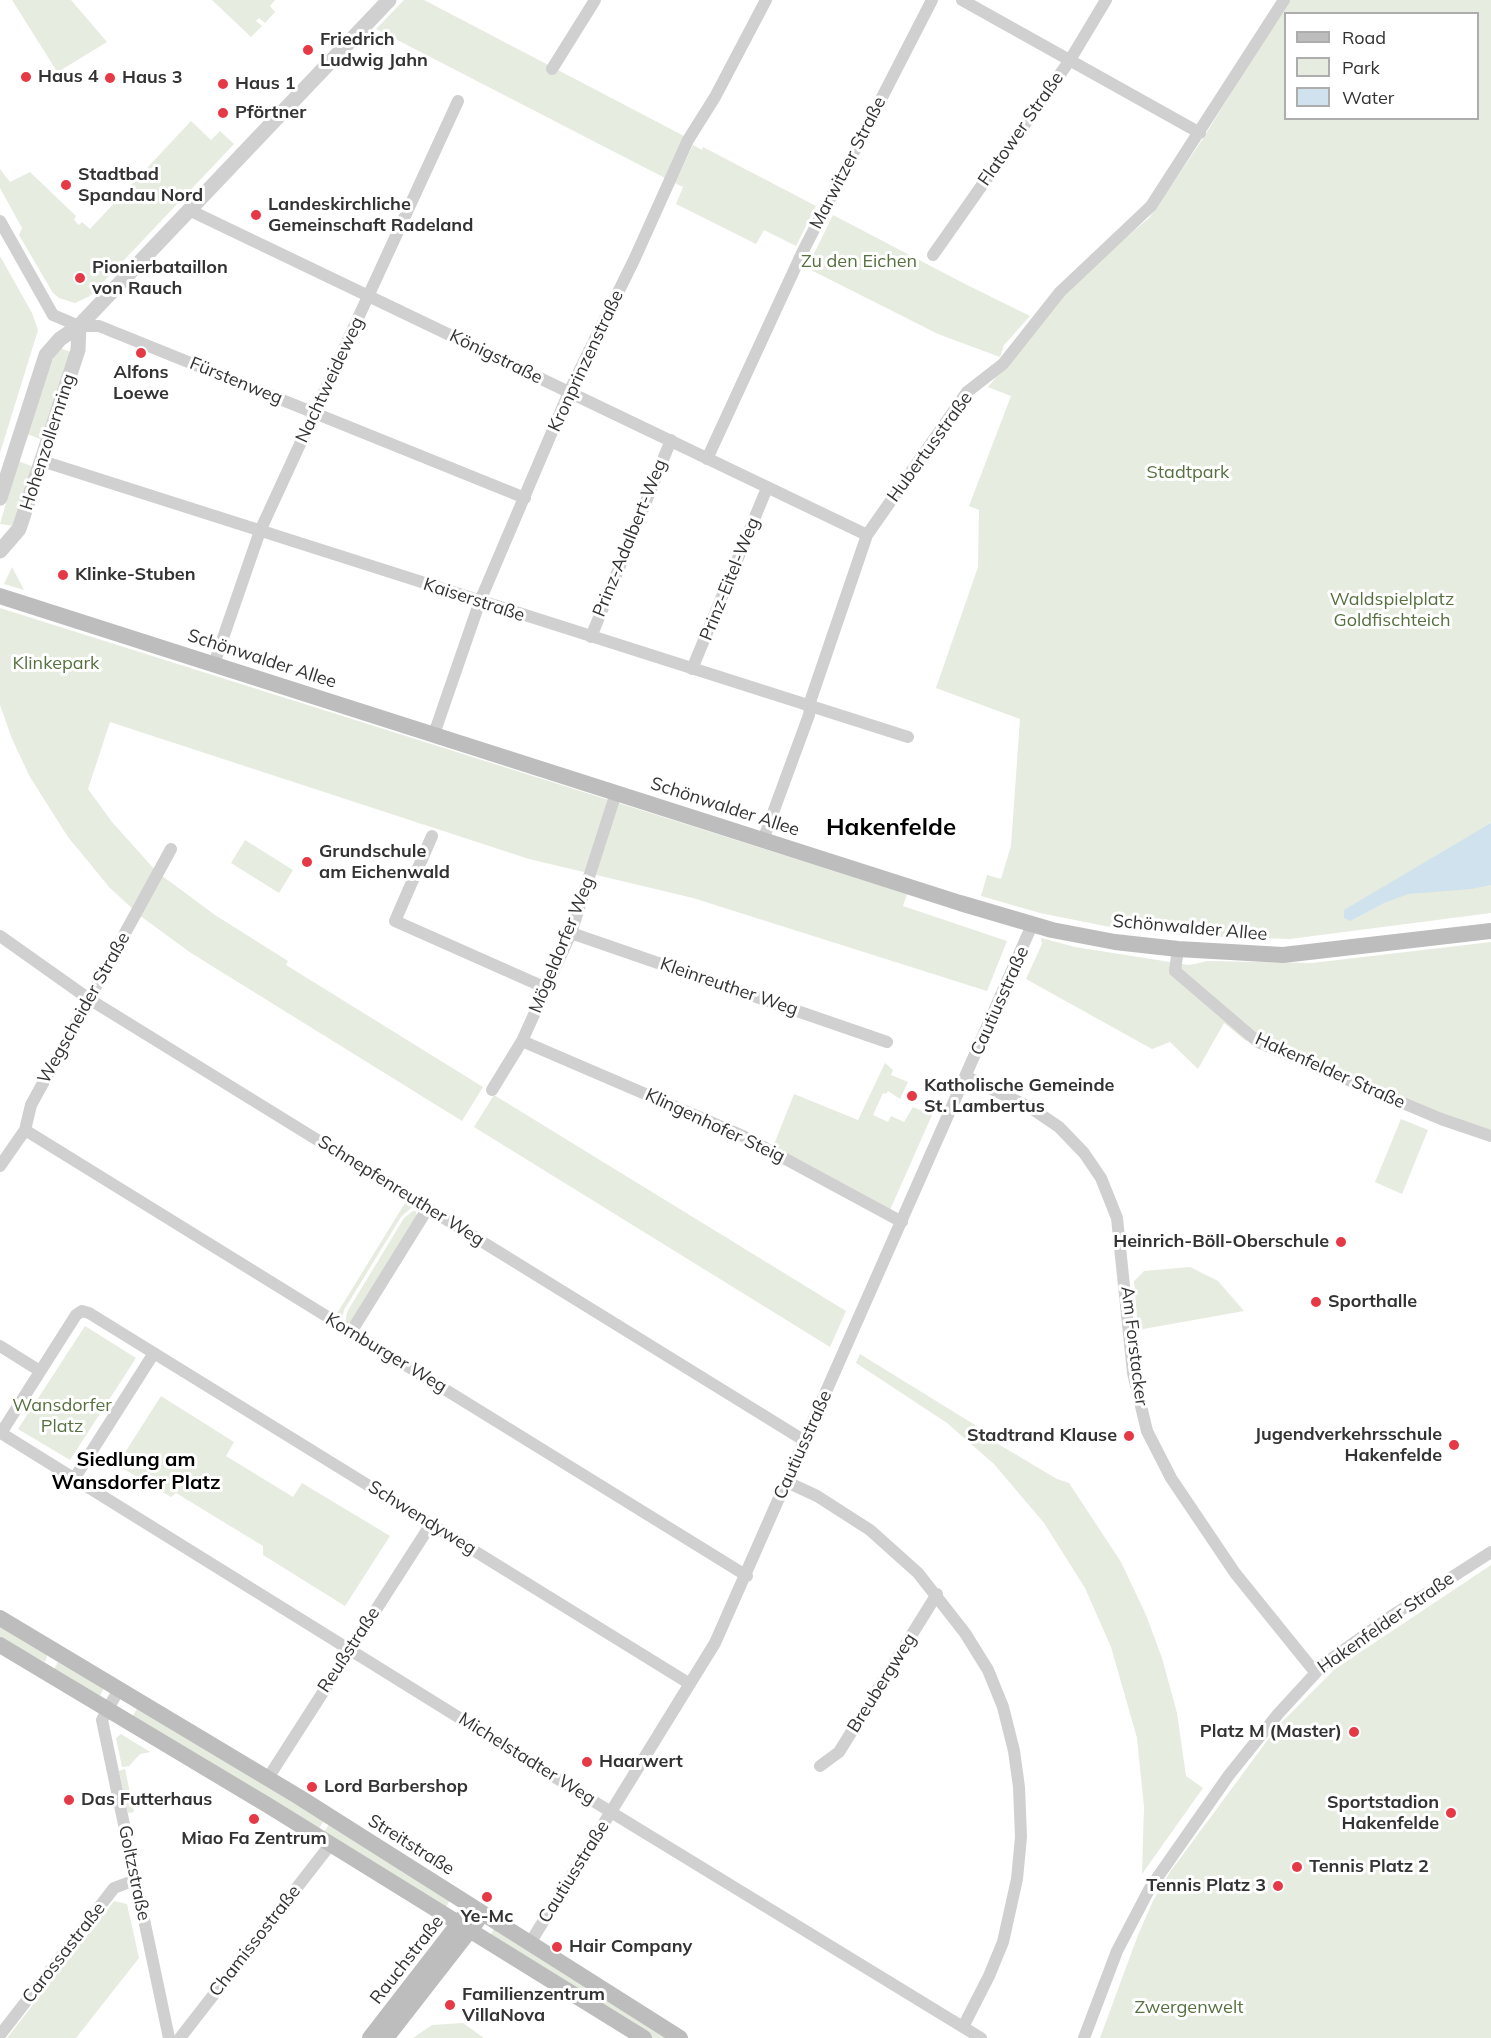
<!DOCTYPE html>
<html>
<head>
<meta charset="utf-8">
<style>
	body { margin:0 }
	#map { position:relative; width:1491px; height:2038px; overflow:hidden; background:#fff; font-family:Mulish,sans-serif }
	canvas { display:block }
	.legend { position:absolute; left:1284px; top:12px; width:195px; height:108px; box-sizing:border-box; background:#fff; border:2px solid #adadad; margin:0; padding:8px 10px; list-style:none; font-size:18px; color:#333 }
	.legend li { display:flex; align-items:center; gap:12px; height:30px }
	.legend b { width:30px; border:2px solid #adadad }
</style>
</head>
<body>
<div id="map">
<canvas width="1491" height="2038"></canvas>
<ul class="legend">
<li><b style="height:8px;background:#bdbdbd"></b>Road</li>
<li><b style="height:16px;background:#e6ecdf"></b>Park</li>
<li><b style="height:16px;background:#cfe2ee"></b>Water</li>
</ul>
</div>
<script>
const ctx = document.querySelector('canvas').getContext('2d');
ctx.lineJoin = 'round';
function fill(path, color) {
  ctx.fillStyle = color;
  ctx.fill(path, 'evenodd');
}
function poly(rows) {
  const path = new Path2D();
  for (const r of rows) {
    path.moveTo(r[0], r[1]);
    for (let i = 2; i < r.length; i += 2) path.lineTo(r[i], r[i + 1]);
  }
  return path;
}
function trace(path, color, width, dash) {
  ctx.strokeStyle = color;
  ctx.lineWidth = width;
  ctx.lineCap = dash ? 'butt' : 'round';
  ctx.setLineDash(dash || []);
  ctx.stroke(path);
}
function drawText(font, color, halo, rows, align = 'center') {
  ctx.font = font + ' Mulish,sans-serif';
  ctx.lineWidth = 6;
  ctx.setLineDash([]);
  ctx.textBaseline = 'middle';
  ctx.strokeStyle = halo;
  ctx.fillStyle = color;
  for (const [text, x, y, turn = 0] of rows) {
    ctx.save();
    ctx.translate(x, y);
    ctx.rotate((+turn || 0) * Math.PI / 180);
    ctx.textAlign = isNaN(turn) ? turn : align;
    if (halo) ctx.strokeText(text, 0, 0);
    ctx.fillText(text, 0, 0);
    ctx.restore();
  }
}
fill(poly([
	[12,0,71,0,107,42,61,70,56,70],
	[212,0,275,0,270,6,275,12,265,23,259,18,256,21,262,26,251,37],
	[404,0,424,0,686,137,665,178,376,29],
	[1289,0,1491,0,1491,913,1290,939,1191,936,1110,927,1040,913,981,896,987,875,1001,879,1011,846,1020,719,936,688,978,567,979,510,969,506,1011,396,988,387,1049,312,1091,267,1149,218,1202,140],
	[1286,14,1478,14,1478,118,1286,118],
	[191,121,211,140,220,131,234,144,90,296,75,303,59,298,53,293,19,235,22,228,0,188,0,169,10,182,30,172,76,216,74,220,79,225,82,222,90,229],
	[693,145,702,150,703,147,816,206,796,246,764,230,756,244,676,204,683,187,675,183],
	[833,215,965,284,1030,316,1004,345,1000,357,938,334,807,268],
	[0,256,32,313,38,330,0,453],
	[59,348,71,352,43,440,27,434,50,364],
	[18,461,34,467,15,526,0,524],
	[12,567,24,590,4,584],
	[0,608,907,894,903,906,1007,941,987,991,693,898,529,859,110,722,88,789,112,822,155,870,134,910,110,888,68,837,30,777,12,739,0,705],
	[245,840,293,870,279,893,231,863],
	[161,875,215,915,288,961,286,965,483,1087,462,1121,191,953,139,915],
	[1041,938,1075,947,1189,965,1208,961,1312,963,1491,942,1491,1130,1442,1114,1252,1034,1246,1041,1224,1023,1198,1069,1170,1042,1152,1049,1026,979,1042,944],
	[885,1063,893,1070,891,1075,908,1082,900,1099,888,1091,886,1094,883,1093,873,1115,888,1122,891,1116,904,1122,913,1107,932,1115,890,1210,773,1147,794,1094,858,1120],
	[494,1095,846,1311,830,1347,474,1127],
	[1401,1119,1428,1130,1402,1194,1375,1182],
	[405,1203,412,1207,401,1217,344,1310,342,1319,336,1315],
	[413,1211,416,1211,417,1217,354,1321,345,1324,347,1312,404,1218],
	[1190,1267,1218,1281,1244,1311,1138,1330,1134,1281,1144,1271],
	[85,1326,136,1358,70,1460,18,1429],
	[860,1354,975,1425,973,1429,1057,1479,1069,1483,1121,1562,1146,1615,1162,1658,1177,1713,1186,1776,1203,1788,1142,1874,1144,1807,1137,1738,1111,1647,1085,1588,1044,1523,994,1464,947,1423,856,1363],
	[161,1396,234,1442,226,1456,293,1497,302,1483,390,1536,345,1606,263,1555,263,1546,176,1493,171,1497,117,1465],
	[1491,1565,1491,2038,1100,2038,1138,1935,1153,1901,1170,1872,1278,1726,1335,1669],
	[0,1625,48,1653,45,1662,0,1638],
	[59,1661,104,1688,100,1696,54,1669],
	[138,1707,324,1820,319,1829,132,1717],
	[121,1734,150,1752,151,1752,140,1754,129,1766,122,1767,116,1738],
	[125,1769,134,1812,128,1813,119,1771],
	[329,1824,451,1899,445,1908,324,1832],
	[114,1901,127,1904,139,1958,76,2038,7,2038],
	[495,1927,671,2038,652,2038,490,1936],
	[463,2023,484,2038,413,2038,432,2025]
]), '#e6ecdf');
fill(poly([
	[1491,823,1491,885,1471,889,1408,894,1384,903,1350,921,1344,918,1344,910]
]), '#cfe2ee');
trace(poly([
	[962,0,1200,133],
	[552,69,595,0],
	[189,210,867,535],
	[0,221,53,315,79,326,99,326,525,498],
	[933,255,1070,60,1106,0],
	[707,459,802,253,932,0],
	[42,461,908,737],
	[591,637,671,440],
	[214,664,260,531,458,101],
	[692,669,767,488],
	[434,734,480,601,569,392,634,260,688,140,715,97,766,0],
	[432,836,395,921,546,988],
	[763,840,809,715,811,699,867,535,967,392,1003,364,1060,292,1151,206,1284,0],
	[571,933,887,1042],
	[0,936,89,999,805,1441],
	[1178,949,1175,971,1258,1042,1441,1119,1491,1136],
	[522,1041,743,1136,902,1222],
	[967,1077,1031,1108,1059,1127,1084,1153,1101,1178,1117,1218,1133,1373,1147,1431,1171,1478,1235,1573,1315,1672],
	[492,1090,522,1041,571,933,616,793],
	[25,1130,747,1576],
	[0,1166,25,1130,31,1105,171,849],
	[351,1332,428,1208],
	[0,1346,40,1371],
	[74,1479,154,1353],
	[787,1482,817,1496,870,1530,918,1573,965,1633,988,1670,1003,1707,1014,1751,1019,1787,1021,1837,1017,1879,1003,1942,989,1976,963,2027],
	[690,1684,89,1313,82,1311,76,1315,1,1433,619,1817,981,2038],
	[119,1689,102,1720,169,2038],
	[820,1766,839,1752,937,1594],
	[268,1778,431,1524],
	[530,1943,715,1643,1032,925],
	[0,2035,114,1888,135,1880],
	[180,2038,330,1845],
	[1084,2038,1117,1951,1150,1888,1229,1775,1278,1714,1323,1665,1393,1615,1491,1552]
]), '#d0d0d0', 12);
trace(poly([
	[0,498,46,355,60,339,79,326,389,0],
	[0,551,19,529,78,350,79,326]
]), '#d0d0d0', 15);
trace(poly([
	[0,596,960,903,1052,930,1115,942,1178,949,1283,955,1491,931],
	[0,1618,299,1797,680,2038],
	[0,1645,269,1806,644,2038],
	[370,2038,466,1914],
	[386,2038,477,1921]
]), '#bdbdbd', 16);
for (const [x, y, r, color] of [
	[308,50,6,"#e63946"],
	[26,77,6,"#e63946"],
	[110,78,6,"#e63946"],
	[223,84,6,"#e63946"],
	[223,113,6,"#e63946"],
	[66,185,6,"#e63946"],
	[256,215,6,"#e63946"],
	[80,278,6,"#e63946"],
	[141,353,6,"#e63946"],
	[63,575,6,"#e63946"],
	[307,862,6,"#e63946"],
	[912,1096,6,"#e63946"],
	[1341,1242,6,"#e63946"],
	[1316,1302,6,"#e63946"],
	[1129,1436,6,"#e63946"],
	[1454,1445,6,"#e63946"],
	[1354,1732,6,"#e63946"],
	[587,1762,6,"#e63946"],
	[312,1787,6,"#e63946"],
	[69,1800,6,"#e63946"],
	[1451,1813,6,"#e63946"],
	[254,1819,6,"#e63946"],
	[1297,1867,6,"#e63946"],
	[1278,1886,6,"#e63946"],
	[487,1897,6,"#e63946"],
	[557,1947,6,"#e63946"],
	[450,2005,6,"#e63946"]
]) {
  const dot = new Path2D();
  dot.arc(x, y, r, 0, 2 * Math.PI);
  ctx.fillStyle = color;
  ctx.fill(dot);
  trace(dot, '#fff', 2);
}
drawText('bold 18px', '#333', '#fff', [
	["Friedrich",320,40],
	["Ludwig Jahn",320,61],
	["Haus 4",38,77],
	["Haus 3",122,78],
	["Haus 1",235,84],
	["Pförtner",235,113],
	["Stadtbad",78,175],
	["Spandau Nord",78,196],
	["Landeskirchliche",268,205],
	["Gemeinschaft Radeland",268,226],
	["Pionierbataillon",92,268],
	["von Rauch",92,289],
	["Alfons",141,373,"center"],
	["Loewe",141,394,"center"],
	["Klinke-Stuben",75,575],
	["Grundschule",319,852],
	["am Eichenwald",319,873],
	["Katholische Gemeinde",924,1086],
	["St. Lambertus",924,1107],
	["Heinrich-Böll-Oberschule",1329,1242,"right"],
	["Sporthalle",1328,1302],
	["Jugendverkehrsschule",1442,1435,"right"],
	["Hakenfelde",1442,1456,"right"],
	["Stadtrand Klause",1117,1436,"right"],
	["Platz M (Master)",1342,1732,"right"],
	["Haarwert",599,1762],
	["Lord Barbershop",324,1787],
	["Das Futterhaus",81,1800],
	["Sportstadion",1439,1803,"right"],
	["Hakenfelde",1439,1824,"right"],
	["Miao Fa Zentrum",254,1839,"center"],
	["Tennis Platz 2",1309,1867],
	["Tennis Platz 3",1266,1886,"right"],
	["Ye-Mc",487,1917,"center"],
	["Hair Company",569,1947],
	["Familienzentrum",462,1995],
	["VillaNova",462,2016]
], 'left');
drawText('18px', '#333', '#fff', [
	["Flatower Straße",1021,129,-55],
	["Marwitzer Straße",848,163,-63],
	["Königstraße",496,357,26],
	["Kronprinzenstraße",586,361,-65],
	["Nachtweideweg",330,380,-65],
	["Fürstenweg",236,381,22],
	["Hohenzollernring",48,442,-72],
	["Hubertusstraße",930,447,-54],
	["Prinz-Adalbert-Weg",630,538,-68],
	["Prinz-Eitel-Weg",730,579,-68],
	["Kaiserstraße",474,600,18],
	["Schönwalder Allee",262,659,18],
	["Schönwalder Allee",725,807,18],
	["Schönwalder Allee",1190,928,5],
	["Mögeldorfer Weg",562,945,-68],
	["Kleinreuther Weg",729,987,19],
	["Cautiusstraße",1000,1001,-66],
	["Wegscheider Straße",84,1008,-61],
	["Hakenfelder Straße",1330,1071,24],
	["Klingenhofer Steig",715,1126,25],
	["Schnepfenreuther Weg",401,1191,32],
	["Am Forstacker",1134,1346,83],
	["Kornburger Weg",386,1353,31],
	["Cautiusstraße",803,1445,-66],
	["Schwendyweg",422,1518,32],
	["Hakenfelder Straße",1386,1623,-35],
	["Reußstraße",349,1650,-57],
	["Breubergweg",882,1683,-58],
	["Michelstadter Weg",527,1759,32],
	["Streitstraße",411,1845,32],
	["Cautiusstraße",574,1872,-58],
	["Goltzstraße",134,1873,78],
	["Chamissostraße",255,1941,-52],
	["Carossastraße",64,1953,-52],
	["Rauchstraße",407,1960,-52]
]);
drawText('18px', '#56703f', '#fff', [
	["Zu den Eichen",859,262],
	["Stadtpark",1188,473],
	["Waldspielplatz",1392,600],
	["Goldfischteich",1392,621],
	["Klinkepark",56,664],
	["Wansdorfer",62,1406],
	["Platz",62,1427],
	["Zwergenwelt",1189,2008]
]);
drawText('bold 20px', '#000', '#fff', [
	["Siedlung am",136,1460],
	["Wansdorfer Platz",136,1483]
]);
drawText('bold 24px', '#000', '#fff', [
	["Hakenfelde",891,828]
]);
</script>
</body>
</html>
